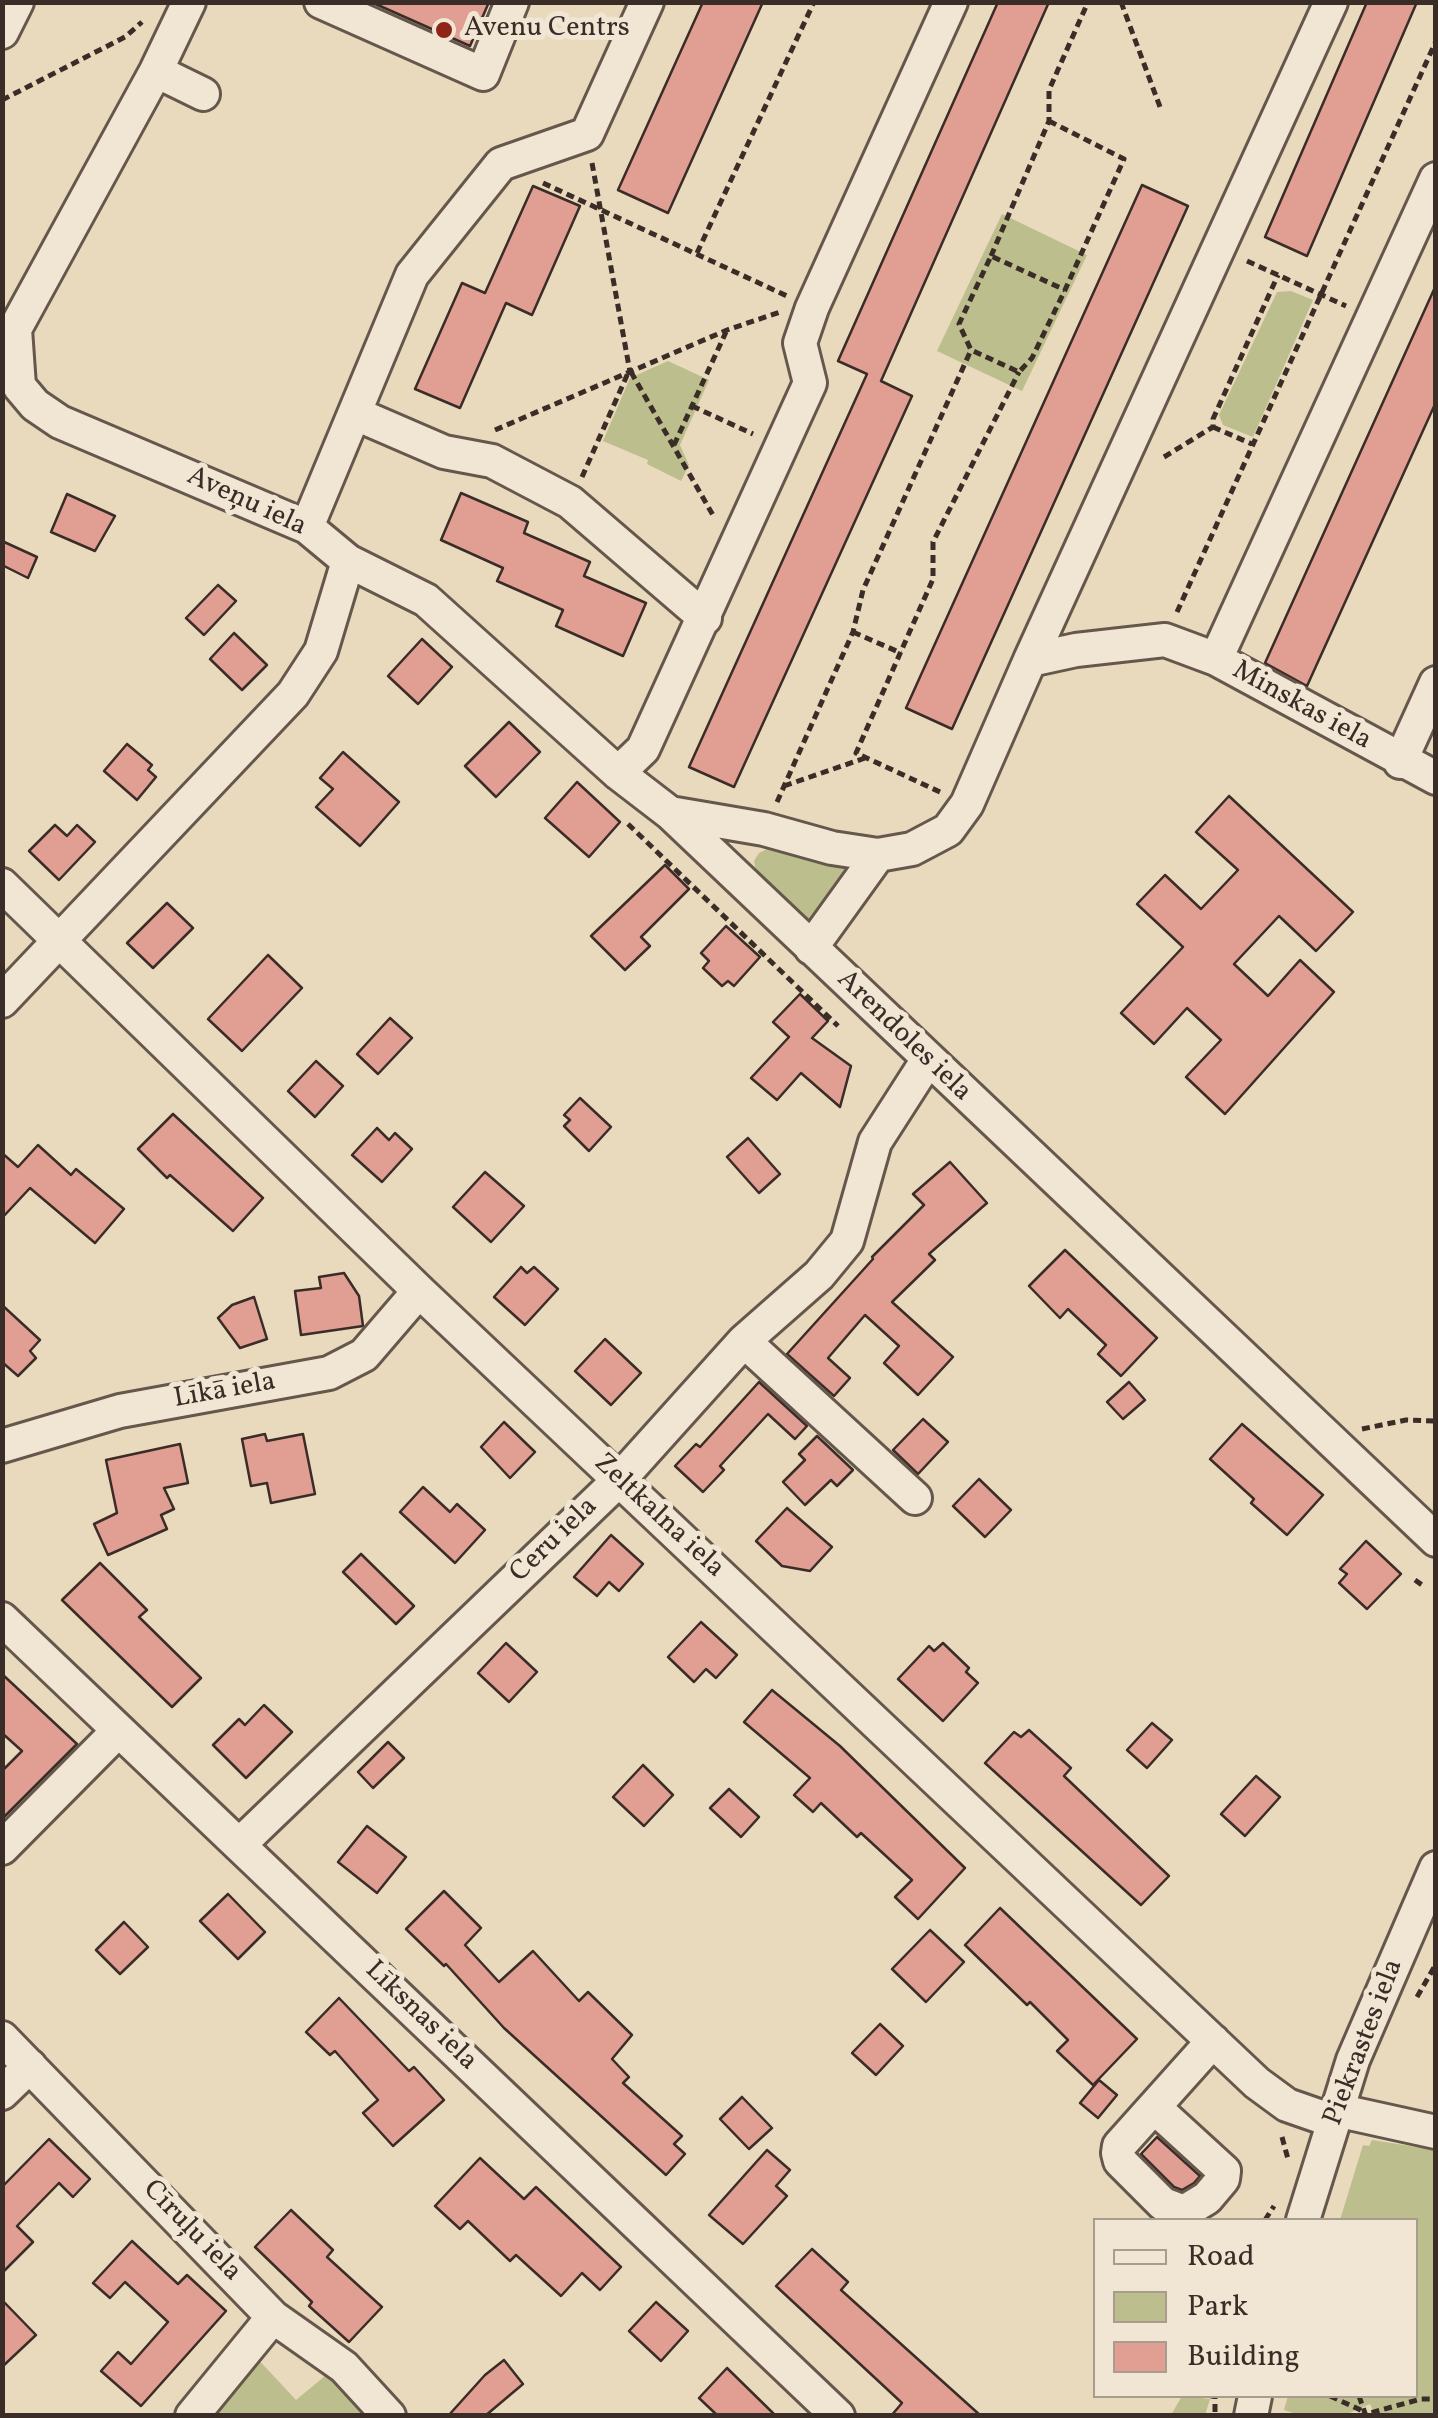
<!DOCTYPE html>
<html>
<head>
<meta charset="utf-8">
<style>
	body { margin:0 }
	#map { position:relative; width:1438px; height:2418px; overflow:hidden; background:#e9d9bd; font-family:Vollkorn,serif }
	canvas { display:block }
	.frame { position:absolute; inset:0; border:5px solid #3a2c26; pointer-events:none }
	.legend { position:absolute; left:1093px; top:2218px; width:325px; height:180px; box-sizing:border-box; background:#f1e6d4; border:2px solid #a89c8e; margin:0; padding:12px 18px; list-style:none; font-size:30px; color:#3a2c26 }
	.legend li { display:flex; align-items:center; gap:20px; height:50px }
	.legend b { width:50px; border:2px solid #a89c8e }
</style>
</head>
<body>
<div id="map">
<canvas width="1438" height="2418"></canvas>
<div class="frame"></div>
<ul class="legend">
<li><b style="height:12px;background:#f1e6d4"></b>Road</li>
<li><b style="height:28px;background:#bcbe8d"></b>Park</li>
<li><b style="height:28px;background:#e19e92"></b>Building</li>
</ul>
</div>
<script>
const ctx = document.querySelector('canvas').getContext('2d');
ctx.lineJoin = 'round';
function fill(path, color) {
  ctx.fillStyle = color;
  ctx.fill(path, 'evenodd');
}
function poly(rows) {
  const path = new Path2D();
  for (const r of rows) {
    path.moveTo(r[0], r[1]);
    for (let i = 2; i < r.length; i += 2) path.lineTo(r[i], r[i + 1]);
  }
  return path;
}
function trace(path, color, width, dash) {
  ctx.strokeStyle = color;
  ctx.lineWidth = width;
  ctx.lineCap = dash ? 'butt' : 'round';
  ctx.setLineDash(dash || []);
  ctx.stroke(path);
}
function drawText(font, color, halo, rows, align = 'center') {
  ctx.font = font + ' Vollkorn,serif';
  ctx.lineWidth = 10;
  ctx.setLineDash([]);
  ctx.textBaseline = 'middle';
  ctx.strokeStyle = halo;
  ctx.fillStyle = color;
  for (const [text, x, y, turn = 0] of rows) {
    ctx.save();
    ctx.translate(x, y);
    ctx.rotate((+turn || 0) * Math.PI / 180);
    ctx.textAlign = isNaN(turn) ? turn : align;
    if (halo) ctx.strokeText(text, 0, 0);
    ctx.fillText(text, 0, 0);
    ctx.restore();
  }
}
fill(poly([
	[1002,214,1087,255,1022,391,937,351],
	[1291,291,1313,300,1253,437,1223,425,1219,415,1277,292],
	[668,361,709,380,680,445,689,465,681,481,647,464,648,460,603,441,630,378],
	[773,846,845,864,848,868,813,920,807,920,756,871,754,861,759,853],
	[1372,2140,1435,2150,1435,2415,1375,2415,1370,2404,1345,2415,1299,2415,1284,2410,1288,2396,1416,2396,1416,2220,1340,2220,1363,2145,1369,2146],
	[255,2356,296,2400,331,2371,375,2416,200,2416],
	[1182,2396,1210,2399,1205,2415,1171,2415]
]), '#bcbe8d');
const building = poly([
	[371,2,489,2,470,46,371,2],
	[703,2,763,2,668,213,618,190,703,2],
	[998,2,1049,2,881,381,912,396,734,787,689,767,867,374,838,361,998,2],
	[1367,2,1417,2,1307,256,1265,237,1367,2],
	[1142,185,1188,206,952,729,906,708,1142,185],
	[533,186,580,206,532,315,506,303,460,408,415,389,462,283,485,293,533,186],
	[1436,285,1436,402,1307,686,1265,663,1436,285],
	[461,493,528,522,524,533,590,562,584,576,646,603,623,656,556,626,563,610,497,581,503,568,441,540,461,493],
	[67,494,115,516,95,551,51,532,67,494],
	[2,541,37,557,28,578,2,565,2,541],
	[218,585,236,601,204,635,186,618,218,585],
	[234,633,267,665,242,690,210,659,234,633],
	[422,639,452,667,418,704,388,676,422,639],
	[509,722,540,752,496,797,465,766,509,722],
	[127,744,152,765,148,770,156,777,137,800,104,771,127,744],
	[343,752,399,802,360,846,316,807,333,789,320,778,343,752],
	[577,782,620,822,589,857,545,818,577,782],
	[1229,796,1353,912,1316,951,1279,916,1234,964,1268,996,1300,960,1334,992,1225,1114,1186,1077,1221,1040,1187,1008,1154,1044,1121,1013,1183,947,1137,904,1165,875,1201,909,1238,870,1196,832,1229,796],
	[55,825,67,836,77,825,95,842,59,880,29,851,55,825],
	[665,865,689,889,641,937,650,946,625,970,591,936,665,865],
	[167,903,193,928,153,968,127,943,167,903],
	[726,926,760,957,734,986,728,981,722,986,703,968,709,961,701,953,726,926],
	[268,955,302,988,242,1051,208,1019,268,955],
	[800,994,828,1021,812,1038,851,1066,840,1107,801,1073,777,1100,751,1078,789,1037,773,1022,800,994],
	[390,1018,412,1038,378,1074,357,1054,390,1018],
	[316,1061,343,1086,315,1117,288,1091,316,1061],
	[580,1098,611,1127,589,1151,564,1126,570,1120,564,1115,580,1098],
	[173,1114,263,1198,233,1231,170,1175,167,1178,138,1149,173,1114],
	[377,1128,389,1140,395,1133,412,1149,382,1182,352,1155,377,1128],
	[748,1138,780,1174,759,1193,727,1157,748,1138],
	[38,1145,71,1175,76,1169,124,1209,95,1243,30,1188,2,1218,2,1153,18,1167,38,1145],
	[950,1162,987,1203,929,1254,935,1260,892,1302,953,1357,918,1395,884,1363,899,1346,865,1315,828,1358,850,1378,834,1396,787,1354,873,1259,872,1257,924,1205,913,1194,950,1162],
	[485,1172,524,1206,491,1242,453,1207,485,1172],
	[1065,1250,1157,1338,1121,1376,1098,1354,1106,1345,1068,1309,1060,1318,1029,1286,1065,1250],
	[521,1267,527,1273,534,1267,558,1289,525,1325,494,1297,521,1267],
	[344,1273,359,1296,363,1326,301,1335,295,1291,321,1288,319,1277,344,1273],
	[254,1297,267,1339,240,1348,218,1318,232,1305,254,1297],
	[2,1305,40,1340,30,1351,36,1358,18,1376,2,1362,2,1305],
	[605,1339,641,1373,611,1405,575,1371,605,1339],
	[759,1382,807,1426,795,1439,768,1414,720,1466,724,1470,703,1492,675,1466,696,1444,700,1447,759,1382],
	[1129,1382,1145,1400,1123,1419,1107,1402,1129,1382],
	[923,1419,948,1442,918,1474,893,1450,923,1419],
	[504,1422,535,1452,510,1478,481,1447,504,1422],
	[1242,1424,1323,1495,1287,1535,1251,1503,1254,1499,1210,1459,1242,1424],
	[265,1434,267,1441,303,1434,315,1494,271,1503,267,1483,251,1486,242,1439,265,1434],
	[817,1436,853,1470,837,1486,831,1480,805,1505,783,1482,805,1460,799,1454,817,1436],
	[180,1444,188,1483,164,1488,174,1509,161,1515,167,1529,108,1555,94,1524,117,1513,106,1460,180,1444],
	[979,1479,1011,1510,985,1537,953,1506,979,1479],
	[423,1487,450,1512,457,1504,485,1530,455,1563,400,1512,423,1487],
	[787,1508,832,1547,810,1571,782,1566,756,1541,787,1508],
	[611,1535,643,1564,619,1591,609,1582,597,1596,574,1577,611,1535],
	[1366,1541,1401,1574,1367,1609,1339,1583,1347,1574,1340,1569,1366,1541],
	[361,1554,414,1606,396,1624,343,1572,361,1554],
	[100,1563,147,1610,139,1617,201,1678,172,1707,62,1600,100,1563],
	[701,1622,737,1655,716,1678,706,1669,694,1682,668,1657,701,1622],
	[506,1643,537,1672,509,1702,478,1673,506,1643],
	[943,1643,969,1668,966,1672,978,1683,943,1721,898,1679,929,1646,934,1651,943,1643],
	[2,1674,77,1744,2,1819,2,1771,22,1751,2,1733,2,1674],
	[772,1690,840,1746,965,1868,918,1919,895,1897,912,1880,861,1833,857,1837,821,1803,813,1812,794,1795,810,1778,744,1722,772,1690],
	[264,1705,292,1732,246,1778,213,1745,239,1719,245,1725,264,1705],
	[1152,1723,1172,1740,1147,1768,1127,1750,1152,1723],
	[1029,1730,1071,1768,1064,1776,1169,1876,1141,1905,985,1763,1014,1732,1021,1737,1029,1730],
	[388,1742,404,1758,373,1788,358,1772,388,1742],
	[643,1765,673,1795,644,1826,613,1797,643,1765],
	[1256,1776,1280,1797,1245,1836,1221,1814,1256,1776],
	[729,1789,759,1817,741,1837,710,1808,729,1789],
	[367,1826,406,1857,377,1893,338,1862,367,1826],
	[444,1891,481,1928,465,1945,499,1982,533,1951,579,2001,588,1992,632,2035,612,2059,629,2077,623,2083,682,2136,674,2144,685,2154,666,2175,504,2028,446,1964,444,1966,406,1929,444,1891],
	[228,1894,265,1932,238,1959,200,1921,228,1894],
	[1000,1908,1137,2039,1093,2085,1057,2051,1068,2040,1030,2002,1027,2005,965,1945,1000,1908],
	[124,1922,148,1947,120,1974,96,1950,124,1922],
	[930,1930,964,1962,926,2002,892,1969,930,1930],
	[339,1998,409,2071,414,2067,444,2100,393,2146,363,2113,378,2100,335,2051,330,2055,306,2032,339,1998],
	[880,2024,903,2046,876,2075,852,2053,880,2024],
	[1099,2080,1117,2095,1098,2118,1080,2103,1099,2080],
	[742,2097,772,2128,749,2149,720,2119,742,2097],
	[1157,2137,1200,2176,1194,2183,1182,2190,1174,2187,1141,2154,1157,2137],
	[49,2139,90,2179,73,2197,59,2183,17,2226,33,2242,2,2273,2,2187,49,2139],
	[767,2150,790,2170,776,2186,787,2196,743,2244,709,2215,767,2150],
	[480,2158,524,2199,536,2187,621,2267,600,2290,582,2273,561,2296,516,2255,510,2261,468,2221,460,2229,435,2206,480,2158],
	[291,2210,333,2250,327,2257,382,2307,349,2342,309,2306,312,2302,255,2247,291,2210],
	[132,2241,178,2284,187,2275,226,2311,141,2406,101,2371,118,2352,131,2364,168,2322,125,2282,110,2298,93,2283,132,2241],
	[812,2249,848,2282,841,2290,981,2416,891,2416,902,2403,776,2286,812,2249],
	[2,2300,36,2335,2,2367,2,2300],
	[656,2302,688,2331,661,2361,629,2331,656,2302],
	[504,2360,523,2384,485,2416,448,2416,485,2375,504,2360],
	[727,2368,776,2416,718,2416,699,2398,727,2368]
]);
fill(building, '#e19e92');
trace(building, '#3a2c26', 2.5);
const minor = poly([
	[321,2,483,74,512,2],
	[2,32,17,2],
	[156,71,203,94],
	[356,414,444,452,492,461,570,502,705,618],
	[307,527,412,275,501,164,587,134,647,2],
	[348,561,426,600,618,773,670,813,1436,1540],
	[1216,659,1436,179],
	[1030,660,1331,2],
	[1400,762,1436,683],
	[618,773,643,749,810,383,800,343,812,308,951,2],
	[670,813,764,829,832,848,878,855,912,849,948,830,967,804,1030,660,1076,650,1165,640,1216,659,1436,778],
	[2,885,419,1291,1257,2083,1287,2105,1333,2121],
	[811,948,878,855],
	[2,1001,293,694,321,651,348,561,307,527,60,422,35,405,19,386,15,329,156,71,189,2],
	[744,1341,915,1498],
	[2,1446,120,1411,329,1373,364,1355,419,1291],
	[2,1619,838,2416],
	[239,1845,619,1480,744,1341,819,1275,847,1241,875,1142,927,1061],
	[2,1848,117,1732],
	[2,2038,273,2317,344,2367,389,2416],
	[2,2093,30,2066],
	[1154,2107,1224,2171,1223,2179,1207,2198,1184,2212,1163,2204,1120,2161,1118,2153,1119,2146,1213,2041],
	[1336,2110,1436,2132],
	[1303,2220,1353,2060,1436,1868],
	[192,2416,273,2317],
	[1251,2416,1255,2396]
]);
trace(minor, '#66574c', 38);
trace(poly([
	[1121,2,1160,107],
	[1206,2,1227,2],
	[2,100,125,37,142,22],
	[1049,121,1124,159,1065,290,1032,358,1019,372,971,350,959,324,991,256,1065,290],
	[592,163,630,372],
	[543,183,787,296],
	[697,253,814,2],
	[991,256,1049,121,1049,90,1088,2],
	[1247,261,1346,306],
	[631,372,714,517],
	[692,406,753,434],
	[1213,427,1252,444],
	[495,430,727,330,780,312],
	[674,445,726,332],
	[1164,457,1213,427,1213,419,1278,275],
	[582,477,628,373],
	[1177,612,1436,41],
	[853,632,901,653],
	[784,786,865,758],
	[940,792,856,753,933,579,933,542,1019,372],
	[777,802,853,632,863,590,971,350],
	[628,824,838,1026],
	[1362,1429,1406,1420,1436,1421],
	[1415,1580,1422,1585],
	[1417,1997,1436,1964],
	[1282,2137,1288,2159],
	[1265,2220,1274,2206],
	[1210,2396,1215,2396,1215,2416],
	[1330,2396,1365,2412],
	[1359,2396,1366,2416],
	[1359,2416,1421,2399,1436,2399]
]), '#3a2c26', 5, [8, 5]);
trace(minor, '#f1e6d4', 32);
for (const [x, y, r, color] of [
	[444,30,10,"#8f2418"]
]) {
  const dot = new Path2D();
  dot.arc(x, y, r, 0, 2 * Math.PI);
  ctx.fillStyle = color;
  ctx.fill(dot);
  trace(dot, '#f1e6d4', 4);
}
drawText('28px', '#3a2c26', '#f1e6d4', [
	["Avenu Centrs",464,30]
], 'left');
drawText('28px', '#3a2c26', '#f1e6d4', [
	["Aveņu iela",246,503,25],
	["Minskas iela",1301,707,29],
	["Arendoles iela",903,1037,44],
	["Līkā iela",225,1392,-10],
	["Zeltkalna iela",658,1517,43],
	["Ceru iela",555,1541,-44],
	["Līksnas iela",420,2017,44],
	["Piekrastes iela",1365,2043,-69],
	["Cīruļu iela",191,2232,46]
]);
</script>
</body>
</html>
